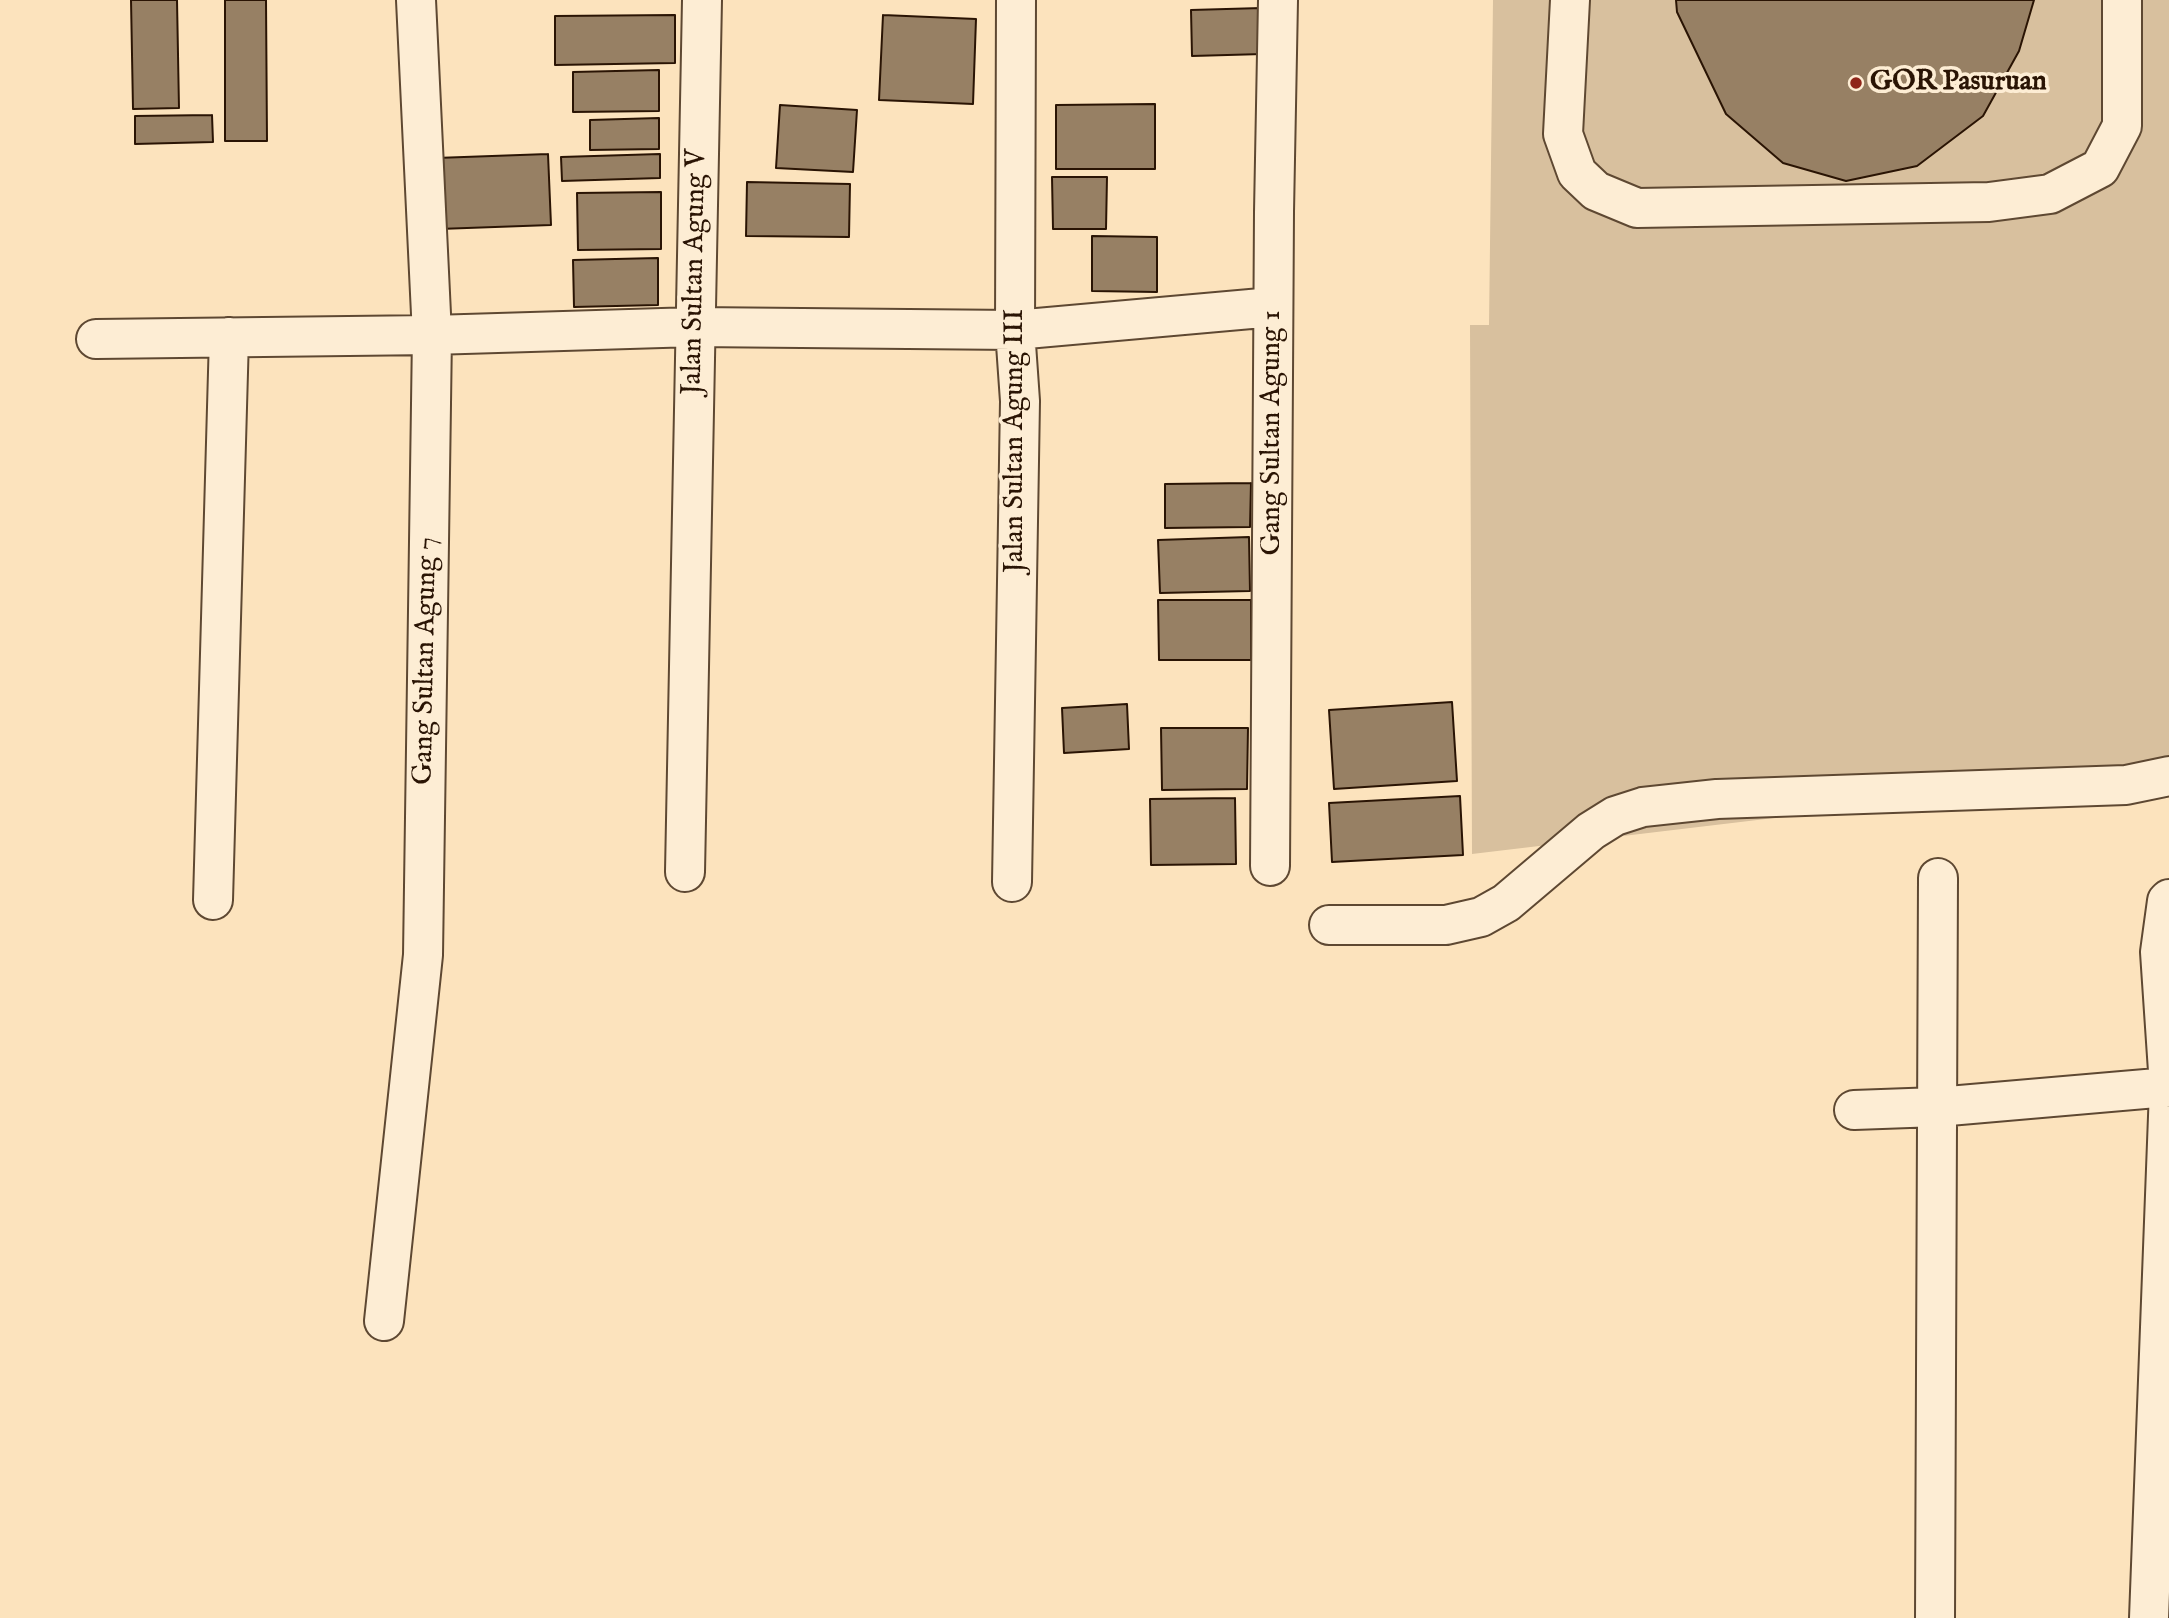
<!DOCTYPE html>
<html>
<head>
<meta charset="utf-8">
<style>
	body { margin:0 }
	canvas { display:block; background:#fce3bd }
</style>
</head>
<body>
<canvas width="2169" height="1618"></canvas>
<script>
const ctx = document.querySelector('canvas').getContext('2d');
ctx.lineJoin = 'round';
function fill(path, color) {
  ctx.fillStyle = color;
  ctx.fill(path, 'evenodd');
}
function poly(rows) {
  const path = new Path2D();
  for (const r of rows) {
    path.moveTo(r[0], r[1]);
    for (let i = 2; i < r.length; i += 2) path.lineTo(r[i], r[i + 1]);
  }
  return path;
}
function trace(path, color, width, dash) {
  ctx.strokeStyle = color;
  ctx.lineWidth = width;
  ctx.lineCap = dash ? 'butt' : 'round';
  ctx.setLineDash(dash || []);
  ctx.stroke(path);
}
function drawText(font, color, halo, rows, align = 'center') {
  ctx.font = font + ' "IM FELL English",serif';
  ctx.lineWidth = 7;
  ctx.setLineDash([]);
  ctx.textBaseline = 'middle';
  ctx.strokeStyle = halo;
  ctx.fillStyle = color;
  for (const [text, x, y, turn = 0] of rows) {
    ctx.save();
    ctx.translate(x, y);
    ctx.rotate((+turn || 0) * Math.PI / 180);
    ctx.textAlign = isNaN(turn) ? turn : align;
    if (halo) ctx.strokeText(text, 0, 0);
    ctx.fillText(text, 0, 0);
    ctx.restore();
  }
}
fill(poly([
	[1493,0,2169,0,2169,783,1816,813,1472,854,1470,325,1489,325]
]), '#d8c09e');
const building = poly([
	[131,0,177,0,179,108,133,109,131,0],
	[225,0,266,0,267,141,225,141,225,0],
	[1676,0,2034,0,2019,51,1983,116,1917,166,1846,181,1783,163,1726,114,1677,12,1676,0],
	[1262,8,1263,54,1192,56,1191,10,1262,8],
	[675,15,675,63,555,65,555,16,675,15],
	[883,15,976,19,973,104,879,100,883,15],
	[659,70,659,111,573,112,573,72,659,70],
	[1155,104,1155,169,1056,169,1056,105,1155,104],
	[780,105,857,110,853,172,776,168,780,105],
	[212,115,213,142,135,144,135,116,212,115],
	[659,118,659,149,590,150,590,120,659,118],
	[548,154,551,225,439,229,436,158,548,154],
	[660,154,660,178,562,181,561,157,660,154],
	[1052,177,1107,177,1106,229,1053,229,1052,177],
	[747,182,850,184,849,237,746,236,747,182],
	[661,192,661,249,578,250,577,193,661,192],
	[1092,236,1157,237,1157,292,1092,291,1092,236],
	[658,258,658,305,574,307,573,260,658,258],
	[1251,483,1250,527,1165,528,1165,484,1251,483],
	[1249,537,1250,591,1160,593,1158,540,1249,537],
	[1158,600,1251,600,1251,660,1159,660,1158,600],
	[1452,702,1457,781,1334,789,1329,710,1452,702],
	[1127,704,1129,749,1064,753,1062,708,1127,704],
	[1161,728,1248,728,1247,789,1162,790,1161,728],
	[1460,796,1463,855,1332,862,1329,803,1460,796],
	[1235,798,1236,864,1151,865,1150,799,1235,798]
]);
fill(building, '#978064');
trace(building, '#2a1404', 2);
const minor = poly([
	[1570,0,1563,134,1577,173,1596,191,1637,208,1989,202,2050,194,2100,168,2122,126,2122,0],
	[96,339,432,335,695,327,1015,330,1273,307],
	[1270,866,1274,212,1278,0],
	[685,872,702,0],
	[1012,882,1020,401,1015,330,1016,0],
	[2169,899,2167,901,2160,952,2169,1086],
	[213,900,229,337],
	[1329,925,1446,925,1481,917,1506,903,1591,831,1615,816,1643,807,1717,799,2126,785,2169,776],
	[1854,1110,1937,1107,2169,1087],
	[384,1321,423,955,432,335,416,0],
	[1935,1618,1938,878],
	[2149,1618,2169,1090]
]);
trace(minor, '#5e4832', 42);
trace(minor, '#fdedd4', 38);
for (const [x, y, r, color] of [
	[1856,83,7,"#8f2418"]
]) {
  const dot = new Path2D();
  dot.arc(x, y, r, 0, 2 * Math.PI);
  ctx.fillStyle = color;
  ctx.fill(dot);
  trace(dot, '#fdedd4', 2.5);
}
drawText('bold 28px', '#2a1404', '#fdedd4', [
	["GOR Pasuruan",1870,83]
], 'left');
drawText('28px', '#2a1404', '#fdedd4', [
	["Jalan Sultan Agung V",696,272,-89],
	["Gang Sultan Agung 1",1273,433,-90],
	["Jalan Sultan Agung III",1016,441,-90],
	["Gang Sultan Agung 7",427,661,-89]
]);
</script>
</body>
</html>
